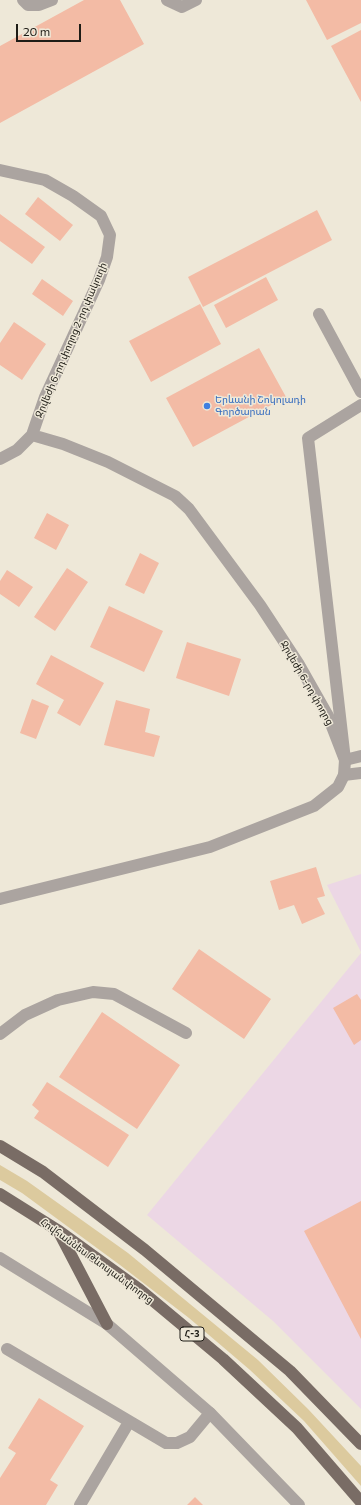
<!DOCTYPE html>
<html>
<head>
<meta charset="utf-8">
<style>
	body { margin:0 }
	#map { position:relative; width:361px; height:1505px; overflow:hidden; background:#eee8d8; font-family:Commissioner,sans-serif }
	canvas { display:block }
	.scale { position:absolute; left:16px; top:24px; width:65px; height:18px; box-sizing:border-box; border:2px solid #1e1c16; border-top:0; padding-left:5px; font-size:12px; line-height:14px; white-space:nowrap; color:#1e1c16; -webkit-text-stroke:3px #eee8d8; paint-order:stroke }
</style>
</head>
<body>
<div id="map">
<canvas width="361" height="1505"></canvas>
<div class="scale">20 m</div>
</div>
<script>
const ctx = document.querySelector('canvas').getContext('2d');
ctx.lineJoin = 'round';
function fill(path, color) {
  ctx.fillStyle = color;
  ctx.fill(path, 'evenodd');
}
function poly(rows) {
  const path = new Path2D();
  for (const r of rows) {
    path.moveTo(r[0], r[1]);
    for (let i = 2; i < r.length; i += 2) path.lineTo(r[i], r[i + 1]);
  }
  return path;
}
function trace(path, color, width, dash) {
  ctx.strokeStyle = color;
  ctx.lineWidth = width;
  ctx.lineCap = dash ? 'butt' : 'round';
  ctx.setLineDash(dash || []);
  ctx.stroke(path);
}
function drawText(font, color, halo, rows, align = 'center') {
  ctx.font = font + ' Commissioner,"Noto Sans Armenian",sans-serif';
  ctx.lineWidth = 3;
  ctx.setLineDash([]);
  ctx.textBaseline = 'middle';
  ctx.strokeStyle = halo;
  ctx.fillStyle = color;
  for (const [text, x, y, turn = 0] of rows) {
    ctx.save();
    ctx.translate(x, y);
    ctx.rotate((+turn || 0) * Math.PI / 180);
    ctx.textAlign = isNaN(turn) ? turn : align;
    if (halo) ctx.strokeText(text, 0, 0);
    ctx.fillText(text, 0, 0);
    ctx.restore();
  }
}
fill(poly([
	[361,874,361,952,327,885],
	[361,953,361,1409,273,1321,147,1215]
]), '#ecd7e5');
fill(poly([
	[0,1165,27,1181,128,1253,258,1360,308,1409,361,1466,361,1486,304,1421,250,1370,189,1318,120,1265,22,1193,0,1180]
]), '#dcca9e');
fill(poly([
	[84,0,120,0,144,44,0,123,0,46],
	[306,0,361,0,361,23,327,40],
	[361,30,361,102,331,46],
	[38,197,73,225,60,241,25,214],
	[317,210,332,240,203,307,188,277],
	[0,214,45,247,32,264,0,241],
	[266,277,278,300,226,328,214,305],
	[42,279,73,301,63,316,32,294],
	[200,304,221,344,151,382,129,341],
	[14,322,46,344,22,380,0,365,0,343],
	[259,348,286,397,193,447,166,398],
	[47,513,69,525,56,550,34,538],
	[140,553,159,563,144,594,125,585],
	[67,568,88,582,55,631,34,617],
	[7,570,33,587,19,607,0,594,0,581],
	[109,606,163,631,144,672,90,647],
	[187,642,241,659,229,696,176,678],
	[51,655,104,683,80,726,57,713,64,700,36,684],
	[32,699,49,706,36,739,20,733],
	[116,700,150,709,145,732,160,736,154,757,104,745],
	[316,867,325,896,317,898,325,914,302,924,294,905,279,910,270,881],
	[199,949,271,999,244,1039,172,989],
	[357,994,361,1000,361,1040,354,1045,333,1008],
	[102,1012,180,1065,137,1129,59,1077],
	[47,1082,129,1135,108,1167,34,1118,39,1111,32,1105],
	[361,1201,361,1339,304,1231],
	[39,1398,84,1426,50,1480,58,1485,46,1505,0,1505,0,1478,16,1453,8,1448],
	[195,1497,203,1505,187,1505]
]), '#f3bba5');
trace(poly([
	[23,0,28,5,39,5,52,0],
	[167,0,182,7,196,0],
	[319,314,361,392],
	[361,405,308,438,345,760,361,756],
	[344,775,361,773],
	[0,1034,25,1015,58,1000,93,992,114,994,186,1033],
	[7,1349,166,1443,177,1443,190,1437,210,1413],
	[80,1505,129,1422]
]), '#aba4a0', 12);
trace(poly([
	[0,170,45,180,73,196,101,216,110,235,107,257,99,280,45,397,32,435,17,450,0,459],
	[0,899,210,847,314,806,338,787,344,775,345,760,328,716,298,663,260,605,189,509,175,496,108,462,63,444,32,435]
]), '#aba4a0', 12);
trace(poly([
	[0,1258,107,1324,210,1413,299,1505]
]), '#aba4a0', 12);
trace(poly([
	[0,1146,43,1172,145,1250,290,1371,361,1444],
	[0,1194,59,1231,139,1289,223,1359,297,1428,361,1502],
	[60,1234,107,1324]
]), '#796c65', 12);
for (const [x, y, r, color] of [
	[207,406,4,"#3f7fe0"]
]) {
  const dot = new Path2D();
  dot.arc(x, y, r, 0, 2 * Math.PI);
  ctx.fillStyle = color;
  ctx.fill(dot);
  trace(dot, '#eee8d8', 1.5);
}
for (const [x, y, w] of [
	[192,1334,24]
]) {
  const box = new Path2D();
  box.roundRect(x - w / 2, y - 7, w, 14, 3);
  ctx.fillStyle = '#eee8d8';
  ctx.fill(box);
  trace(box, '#1e1c16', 1);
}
drawText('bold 9px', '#1e1c16', null, [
	["Հ-3",192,1334]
]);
drawText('10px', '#1e1c16', '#eee8d8', [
	["Ջրվեժի 6-րդ փողոց 2-րդ փակուղի",71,340,-67],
	["Ջրվեժի 6-րդ փողոց",307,683,60],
	["Հովհաննես Թևոսյան փողոց",97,1261,36]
]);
drawText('10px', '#366cbe', '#eee8d8', [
	["Երևանի Շոկոլադի",215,400],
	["Գործարան",215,412]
], 'left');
</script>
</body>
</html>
